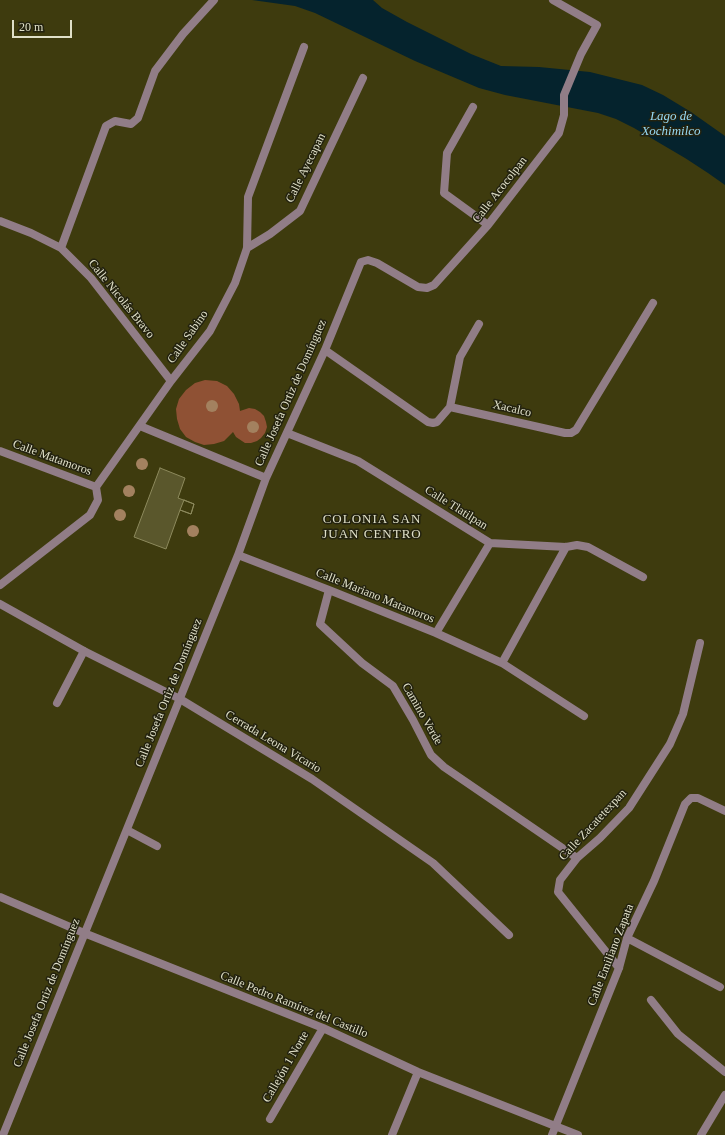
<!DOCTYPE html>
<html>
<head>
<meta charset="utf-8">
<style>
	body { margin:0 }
	#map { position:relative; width:725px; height:1135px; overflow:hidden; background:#3e3b0e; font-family:Georgia,serif }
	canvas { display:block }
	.scale { position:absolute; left:12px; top:20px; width:60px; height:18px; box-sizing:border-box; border:2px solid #e0e0c8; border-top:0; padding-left:5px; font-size:12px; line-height:14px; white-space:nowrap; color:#e0e0c8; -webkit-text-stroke:3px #23220f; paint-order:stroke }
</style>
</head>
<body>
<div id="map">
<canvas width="725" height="1135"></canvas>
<div class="scale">20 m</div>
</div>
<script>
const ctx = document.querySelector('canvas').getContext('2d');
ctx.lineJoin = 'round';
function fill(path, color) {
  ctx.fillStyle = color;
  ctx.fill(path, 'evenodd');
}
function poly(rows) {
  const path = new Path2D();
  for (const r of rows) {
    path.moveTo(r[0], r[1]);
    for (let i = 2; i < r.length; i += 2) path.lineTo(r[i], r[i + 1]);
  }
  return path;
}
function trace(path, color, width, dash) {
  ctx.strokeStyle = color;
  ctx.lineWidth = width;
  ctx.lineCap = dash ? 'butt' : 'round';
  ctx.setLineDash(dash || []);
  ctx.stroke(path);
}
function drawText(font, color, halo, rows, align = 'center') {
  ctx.font = font + ' Georgia,serif';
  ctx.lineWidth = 3;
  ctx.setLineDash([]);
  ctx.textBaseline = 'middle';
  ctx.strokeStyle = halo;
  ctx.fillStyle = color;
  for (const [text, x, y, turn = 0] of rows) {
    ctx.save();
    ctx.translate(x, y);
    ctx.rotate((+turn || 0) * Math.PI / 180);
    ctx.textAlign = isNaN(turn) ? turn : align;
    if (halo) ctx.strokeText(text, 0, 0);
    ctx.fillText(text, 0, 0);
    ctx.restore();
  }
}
fill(poly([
	[205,380,217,381,227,386,234,394,239,404,240,411,249,408,255,409,260,412,264,416,266,422,267,427,265,433,261,438,257,441,251,443,245,443,236,437,233,432,224,441,214,444,204,445,195,442,186,437,180,429,177,419,176,409,179,399,186,390,195,383]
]), '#8f5134');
fill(poly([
	[252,0,373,0,382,8,407,22,471,54,501,66,539,67,590,72,642,85,663,95,691,112,725,136,725,185,708,173,685,158,634,128,616,119,598,113,505,95,479,88,415,61,315,13,295,6]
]), '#05232d');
const building = poly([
	[160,468,185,478,178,498,194,504,191,514,180,510,166,549,134,537,160,468],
	[184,500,194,504,191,514,180,510,184,500]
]);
fill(building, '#5a572c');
trace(building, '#8d8a5d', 1);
trace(poly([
	[57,703,84,651]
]), '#917d87', 8);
trace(poly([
	[473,107,447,153,444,193,488,225],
	[0,221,31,233,61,248,91,278,171,381],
	[61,248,106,126,115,121,131,124,138,118,155,71,183,34,214,0],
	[247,248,270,234,300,211,363,78],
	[325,350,428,422,433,423,437,422,450,407,565,433,571,433,576,430,653,303],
	[450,407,460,357,479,324],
	[140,426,266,478],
	[287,433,358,461,490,543,566,547,577,545,588,547,643,577],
	[0,451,96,487],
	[238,555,329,590,436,633,502,663,584,716],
	[0,585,90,515,98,500,96,487,171,381,210,331,235,283,247,248,248,197,304,47],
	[329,590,320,624,362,663,393,686,413,720,431,755,444,767,577,858],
	[0,604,84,651,180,699,312,779,433,863,509,935],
	[436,633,490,543],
	[502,663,566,547],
	[127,830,157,846],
	[0,897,84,933,323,1028,418,1072,578,1135],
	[627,938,720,987],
	[619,968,558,892,560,880,577,858,600,838,629,808,670,744,683,714,700,643],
	[651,1000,678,1034,725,1072],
	[270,1119,323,1028],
	[3,1135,238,555,266,478,325,350,361,262,368,260,377,263,418,287,427,288,434,285,488,225,559,133,564,115,564,95,581,54,597,25,553,0],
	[392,1135,418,1072],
	[552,1135,619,968,627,938,654,881,685,804,691,798,698,798,725,811],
	[701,1135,725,1095]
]), '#917d87', 8);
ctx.fillStyle = '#a3815f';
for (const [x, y] of [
	[212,406],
	[253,427],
	[142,464],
	[129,491],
	[120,515],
	[193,531]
]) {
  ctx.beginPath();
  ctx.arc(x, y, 6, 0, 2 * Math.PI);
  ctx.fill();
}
drawText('12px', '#e0e0c8', '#23220f', [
	["Calle Ayecapan",306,168,-64],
	["Calle Acocolpan",500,190,-52],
	["Calle Nicolás Bravo",121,299,51],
	["Calle Sabino",188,337,-55],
	["Calle Josefa Ortiz de Domínguez",291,393,-66],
	["Xacalco",512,409,13],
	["Calle Matamoros",52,458,20],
	["Calle Tlatilpan",456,508,32],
	["Calle Mariano Matamoros",375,596,22],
	["Calle Josefa Ortiz de Domínguez",169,693,-68],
	["Camino Verde",422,714,60],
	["Cerrada Leona Vicario",273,742,31],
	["Calle Zacatetexpan",593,825,-47],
	["Calle Emiliano Zapata",611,955,-69],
	["Calle Josefa Ortiz de Domínguez",47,993,-68],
	["Calle Pedro Ramírez del Castillo",294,1005,22],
	["Callejón 1 Norte",286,1067,-60]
]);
drawText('italic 13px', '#96d9f4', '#23220f', [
	["Lago de",671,117],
	["Xochimilco",671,132]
]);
ctx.letterSpacing = '1px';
drawText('13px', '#e0e0c8', '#23220f', [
	["COLONIA SAN",372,520],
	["JUAN CENTRO",372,535]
]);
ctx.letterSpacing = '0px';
</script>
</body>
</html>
